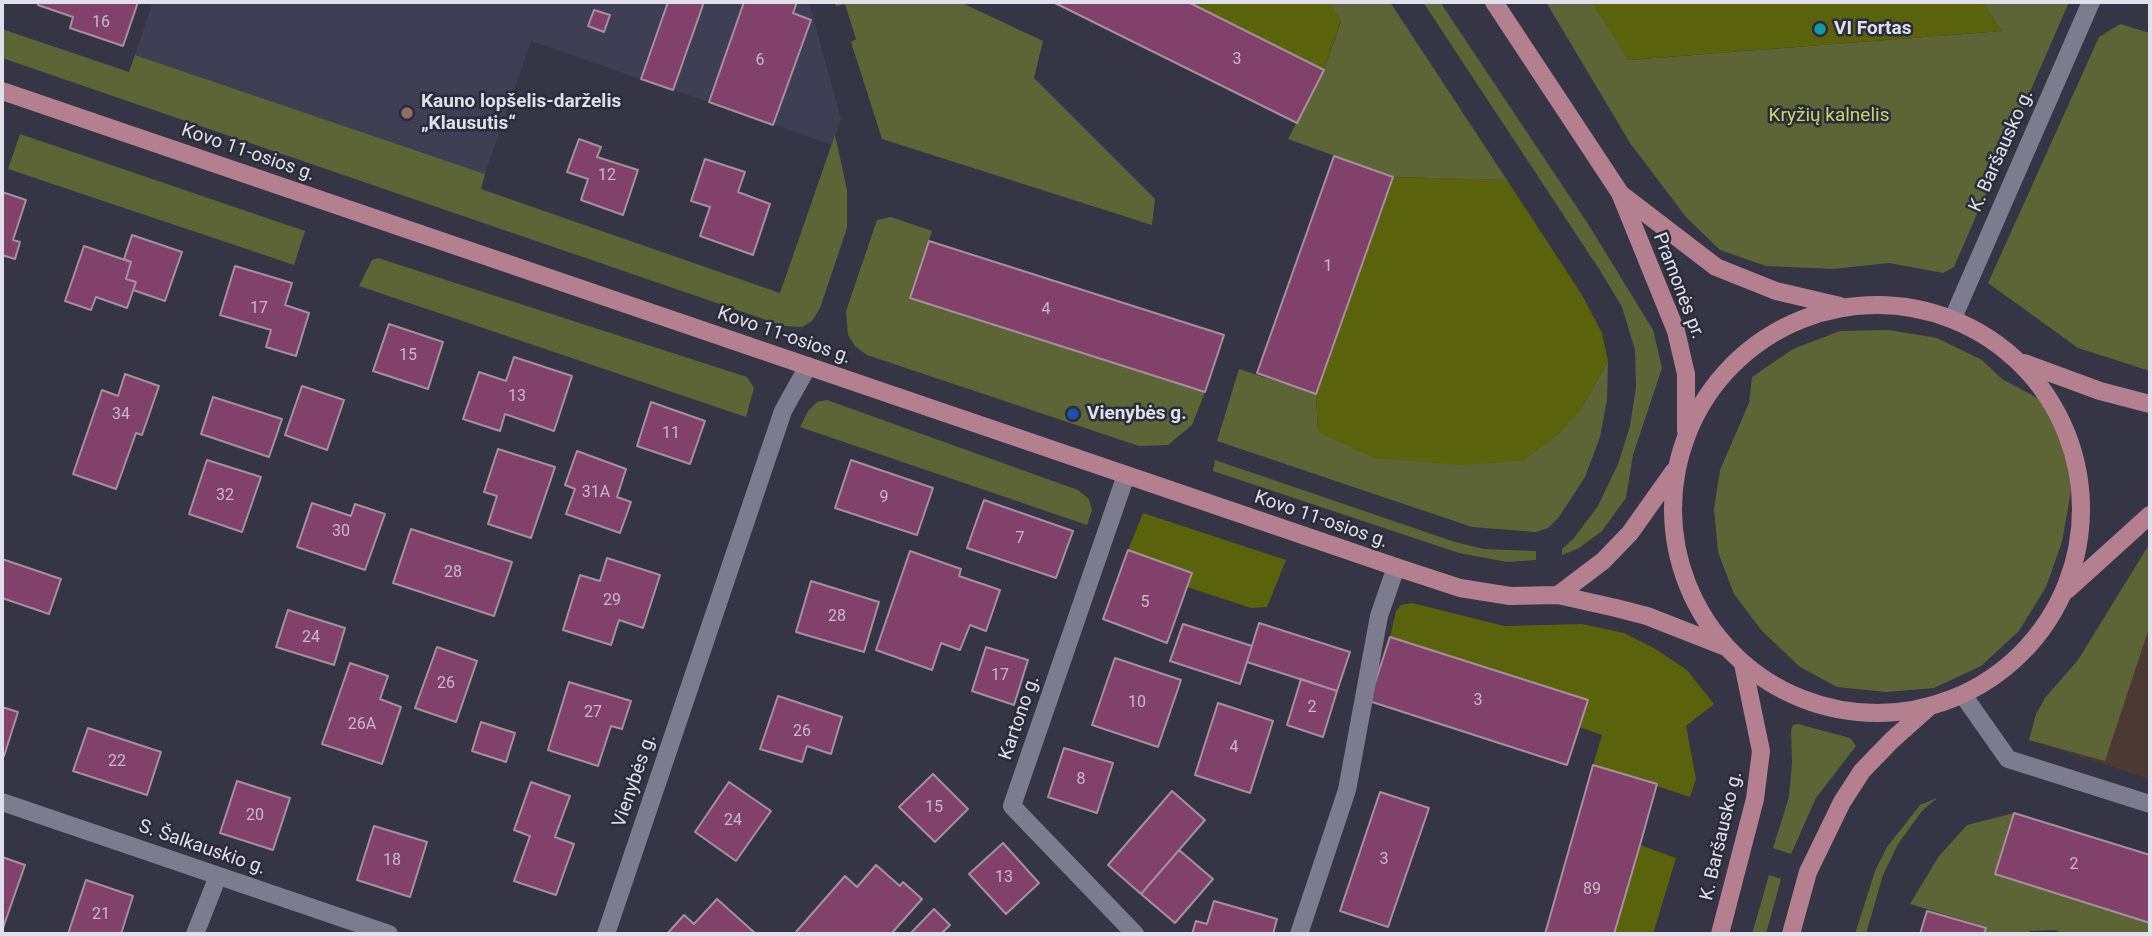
<!DOCTYPE html>
<html>
<head>
<meta charset="utf-8">
<style>
	body { margin:0 }
	#map { position:relative; width:2152px; height:936px; overflow:hidden; background:#353545; font-family:Roboto,sans-serif }
	canvas { display:block }
	.frame { position:absolute; inset:0; border:4px solid #e0e0ea; pointer-events:none }
</style>
</head>
<body>
<div id="map">
<canvas width="2152" height="936"></canvas>
<div class="frame"></div>
</div>
<script>
const ctx = document.querySelector('canvas').getContext('2d');
ctx.lineJoin = 'round';
function fill(path, color) {
  ctx.fillStyle = color;
  ctx.fill(path, 'evenodd');
}
function poly(rows) {
  const path = new Path2D();
  for (const r of rows) {
    if (r.length === 3) {
      path.moveTo(r[0] + r[2], r[1]);
      path.arc(r[0], r[1], r[2], 0, 2 * Math.PI);
      continue;
    }
    path.moveTo(r[0], r[1]);
    for (let i = 2; i < r.length; i += 2) path.lineTo(r[i], r[i + 1]);
  }
  return path;
}
function trace(path, color, width, dash) {
  ctx.strokeStyle = color;
  ctx.lineWidth = width;
  ctx.lineCap = dash ? 'butt' : 'round';
  ctx.setLineDash(dash || []);
  ctx.stroke(path);
}
function drawText(font, color, halo, rows, align = 'center') {
  ctx.font = font + ' Roboto,sans-serif';
  ctx.lineWidth = 5;
  ctx.setLineDash([]);
  ctx.textBaseline = 'middle';
  ctx.strokeStyle = halo;
  ctx.fillStyle = color;
  for (const [text, x, y, turn = 0] of rows) {
    ctx.save();
    ctx.translate(x, y);
    ctx.rotate((+turn || 0) * Math.PI / 180);
    ctx.textAlign = isNaN(turn) ? turn : align;
    if (halo) ctx.strokeText(text, 0, 0);
    ctx.fillText(text, 0, 0);
    ctx.restore();
  }
}
fill(poly([
	[2150,543,2150,779,2029,740,2036,714,2045,698,2078,660]
]), '#4d3934');
fill(poly([
	[153,2,809,2,841,119,832,145,531,41,485,174,135,55]
]), '#3e3e54');
fill(poly([
	[834,2,960,2,1043,41,1034,78,1155,199,1152,225,882,139,851,42,856,39,845,4,836,6],
	[1330,2,1390,2,1507,180,1393,177,1288,139,1324,70,1341,22],
	[1423,2,1440,2,1590,227,1653,330,1662,368,1633,455,1626,498,1602,531,1579,548,1562,555,1562,549,1574,538,1598,506,1618,464,1630,426,1636,387,1635,350,1622,307,1601,272],
	[1546,2,1592,2,1629,60,2002,31,1982,2,2069,2,1954,267,1943,273,1889,263,1833,269,1766,266,1720,250,1686,217,1630,143],
	[2120,24,2150,33,2150,371,2078,348,1988,283,2099,37],
	[2,29,129,72,135,55,485,174,481,189,780,293,835,135,847,190,847,228,820,308,812,321,802,327,784,326,2,58],
	[20,134,305,231,294,265,8,169],
	[891,217,932,231,911,298,1205,392,1192,425,1168,445,1139,446,867,355,855,346,848,335,846,311,877,220],
	[378,258,747,377,754,388,746,417,359,286,372,260],
	[1889,330,1937,338,1982,360,2002,379,2045,402,2065,439,2071,491,2062,542,2046,587,2019,631,1981,666,1934,688,1886,692,1837,687,1800,667,1762,631,1734,594,1718,552,1714,509,1720,470,1749,403,1752,377,1793,349,1840,331],
	[1608,361,1607,400,1600,437,1585,477,1559,517,1548,528,1536,532,1472,527,1217,441,1239,369,1316,394,1318,432,1581,409],
	[827,400,1078,490,1089,499,1092,510,1087,525,800,427,808,411,817,402],
	[1215,460,1455,542,1484,549,1536,551,1536,560,1507,562,1459,553,1213,471],
	[2150,543,2150,625,2105,761,2029,740,2036,714,2045,698,2078,660],
	[1798,724,1850,738,1856,746,1816,798,1791,854,1773,848,1789,797,1792,763,1791,730,1793,725],
	[1937,798,1922,811,1898,844,1883,875,1866,934,1855,934,1875,871,1887,847,1920,805],
	[2014,813,1995,874,2150,923,2150,934,2064,934,2055,930,2030,931,2028,934,1984,934,1986,927,1910,904,1939,856,1967,825],
	[1769,875,1781,879,1766,934,1752,934]
]), '#5d6435');
fill(poly([
	[1188,2,1330,2,1341,21,1324,70],
	[1592,2,1982,2,2002,31,1628,60],
	[1393,177,1507,180,1582,295,1602,333,1608,361,1581,409,1559,434,1523,461,1460,465,1374,458,1318,432,1316,394],
	[1143,513,1286,560,1267,607,1251,608,1187,587,1191,573,1128,550],
	[1412,603,1504,626,1582,624,1624,633,1654,648,1687,670,1714,704,1686,726,1696,779,1690,797,1593,765,1602,735,1579,727,1587,700,1390,637,1396,611,1401,605],
	[1640,845,1676,858,1653,934,1614,934]
]), '#5a630c');
const building = poly([
	[39,2,138,2,123,46,70,28,73,17,38,5,39,2],
	[668,2,704,2,673,90,641,79,668,2],
	[744,2,797,2,793,13,811,20,773,125,709,102,744,2],
	[1053,2,1188,2,1324,70,1297,123,1053,2],
	[594,10,610,15,604,32,588,26,594,10],
	[579,139,601,147,597,157,638,170,623,215,581,200,588,179,567,172,579,139],
	[1334,156,1393,177,1316,394,1257,373,1334,156],
	[705,159,745,172,738,192,770,204,753,255,700,236,710,207,691,201,705,159],
	[2,192,26,200,13,240,20,242,15,259,2,255,2,192],
	[132,235,182,252,165,301,133,290,136,282,126,279,131,262,124,259,132,235],
	[929,241,1224,335,1205,392,910,298,929,241],
	[84,246,131,262,126,279,136,282,127,308,96,297,91,310,65,301,84,246],
	[235,266,292,283,285,305,309,313,296,356,266,347,271,330,220,315,235,266],
	[389,324,443,342,428,389,373,371,389,324],
	[514,357,572,376,554,431,505,414,500,431,463,419,479,372,506,381,514,357],
	[125,374,159,386,142,435,136,433,116,489,73,474,102,390,118,396,125,374],
	[302,386,344,400,327,450,285,435,302,386],
	[213,397,282,419,269,457,201,434,213,397],
	[651,402,705,421,690,464,637,446,651,402],
	[498,449,555,467,531,538,488,524,497,496,484,492,498,449],
	[577,451,626,469,617,497,631,502,620,533,566,514,575,489,565,485,577,451],
	[207,460,261,477,242,532,189,514,207,460],
	[851,460,933,488,917,535,835,508,851,460],
	[984,500,1073,531,1056,578,967,548,984,500],
	[312,503,351,516,355,504,385,514,365,570,297,547,312,503],
	[411,529,512,562,494,616,393,583,411,529],
	[1128,550,1192,573,1167,643,1103,619,1128,550],
	[910,551,961,569,959,576,1000,590,986,631,970,625,960,650,941,643,932,670,876,650,910,551],
	[607,558,660,575,643,628,619,620,611,645,563,630,580,575,600,581,607,558],
	[2,559,61,579,49,614,2,598,2,559],
	[811,581,879,602,864,652,796,632,811,581],
	[288,610,345,628,334,665,276,647,288,610],
	[1259,623,1350,652,1337,691,1247,662,1259,623],
	[1183,624,1252,646,1240,684,1170,661,1183,624],
	[1390,637,1588,700,1567,765,1369,701,1390,637],
	[437,647,477,661,456,722,415,708,437,647],
	[986,647,1028,660,1014,705,972,691,986,647],
	[1115,658,1181,680,1158,747,1092,725,1115,658],
	[350,663,388,676,380,699,401,707,382,764,322,744,350,663],
	[1301,679,1337,691,1323,737,1287,725,1301,679],
	[569,682,631,701,622,729,611,726,598,766,548,750,569,682],
	[778,696,842,717,831,754,807,746,802,762,760,749,778,696],
	[1218,703,1273,721,1250,793,1195,775,1218,703],
	[2,707,18,712,4,756,2,755,2,707],
	[481,722,515,733,506,762,472,751,481,722],
	[88,728,161,752,147,795,73,771,88,728],
	[1064,748,1113,763,1097,813,1048,797,1064,748],
	[1593,765,1657,784,1640,845,1614,934,1545,934,1593,765],
	[933,774,968,809,935,842,899,807,933,774],
	[237,781,290,798,273,850,220,833,237,781],
	[531,782,570,796,555,837,574,844,556,895,514,881,530,836,514,830,531,782],
	[729,782,771,811,736,861,695,832,729,782],
	[1172,791,1205,820,1141,894,1108,865,1172,791],
	[1380,792,1429,808,1388,927,1340,911,1380,792],
	[2014,813,2150,855,2150,923,1995,874,2014,813],
	[374,826,427,842,410,897,357,880,374,826],
	[1003,843,1039,883,1006,914,969,874,1003,843],
	[1179,850,1213,879,1175,923,1141,894,1179,850],
	[2,857,25,865,3,928,2,927,2,857],
	[876,865,900,886,903,882,922,899,891,934,799,934,796,932,845,876,857,887,876,865],
	[86,880,133,896,121,934,68,934,86,880],
	[717,899,756,934,667,934,684,915,694,924,717,899],
	[1214,901,1277,919,1273,934,1192,934,1196,921,1207,924,1214,901],
	[934,909,950,925,941,934,910,934,934,909],
	[1927,911,1986,928,1984,934,1920,934,1927,911]
]);
fill(building, '#82416a');
trace(building, '#a4919c', 2);
trace(poly([
	[1953,318,2091,2],
	[1126,475,1012,806,1135,934],
	[1963,695,2008,759,2150,804],
	[2,802,389,934],
	[195,934,218,876],
	[606,934,783,411,808,366],
	[1299,934,1347,790,1379,616,1396,567]
]), '#7c7c8e', 18);
trace(poly([
	[1494,2,1620,193,1676,331,1686,374,1686,431],
	[2,91,1396,567,1460,588,1510,596,1558,595,1616,608,1647,616,1726,647],
	[1622,195,1716,267,1776,291,1840,306],
	[1877,509,204],
	[2024,363,2100,391,2150,404],
	[2067,590,2150,515],
	[1558,595,1603,561,1630,533,1674,471],
	[1720,934,1755,799,1761,751,1743,664],
	[1791,934,1808,872,1842,802,1862,771,1892,740,1929,707]
]), '#b48090', 18);
for (const [x, y, r, color] of [
	[1820,29,7,"#0f9aa8"],
	[407,113,7,"#8d6e63"],
	[1073,414,7,"#1a4fb4"]
]) {
  const dot = new Path2D();
  dot.arc(x, y, r, 0, 2 * Math.PI);
  ctx.fillStyle = color;
  ctx.fill(dot);
  trace(dot, '#2b2b3a', 2.5);
}
drawText('16px', '#c8b8ca', null, [
	["16",101,23],
	["3",1237,60],
	["6",760,61],
	["12",607,176],
	["1",1328,267],
	["17",259,309],
	["4",1046,310],
	["15",408,356],
	["13",517,397],
	["34",121,415],
	["11",671,434],
	["31A",596,493],
	["32",225,496],
	["9",884,498],
	["30",341,532],
	["7",1020,539],
	["28",453,573],
	["29",612,601],
	["5",1145,603],
	["28",837,617],
	["24",311,638],
	["17",1000,676],
	["26",446,684],
	["3",1478,701],
	["10",1137,703],
	["2",1312,708],
	["27",593,713],
	["26A",362,725],
	["26",802,732],
	["4",1234,748],
	["22",117,762],
	["8",1081,780],
	["15",934,808],
	["20",255,816],
	["24",733,821],
	["3",1384,860],
	["18",392,861],
	["2",2074,865],
	["13",1004,878],
	["89",1592,890],
	["21",101,915]
]);
drawText('bold 19px', '#e0e0ea', '#2b2b3a', [
	["VI Fortas",1834,29],
	["Kauno lopšelis-darželis",421,102],
	["„Klausutis“",421,124],
	["Vienybės g.",1087,414]
], 'left');
drawText('19px', '#c8d76c', '#2b2b3a', [
	["Kryžių kalnelis",1829,116]
]);
drawText('19px', '#e0e0ea', '#2b2b3a', [
	["K. Baršausko g.",2002,151,-66],
	["Kovo 11-osios g.",248,153,19],
	["Pramonės pr.",1678,286,69],
	["Kovo 11-osios g.",784,336,19],
	["Kovo 11-osios g.",1321,520,19],
	["Kartono g.",1020,718,-71],
	["Vienybės g.",635,781,-71],
	["K. Baršausko g.",1722,836,-77],
	["S. Šalkauskio g.",202,848,19]
]);
</script>
</body>
</html>
